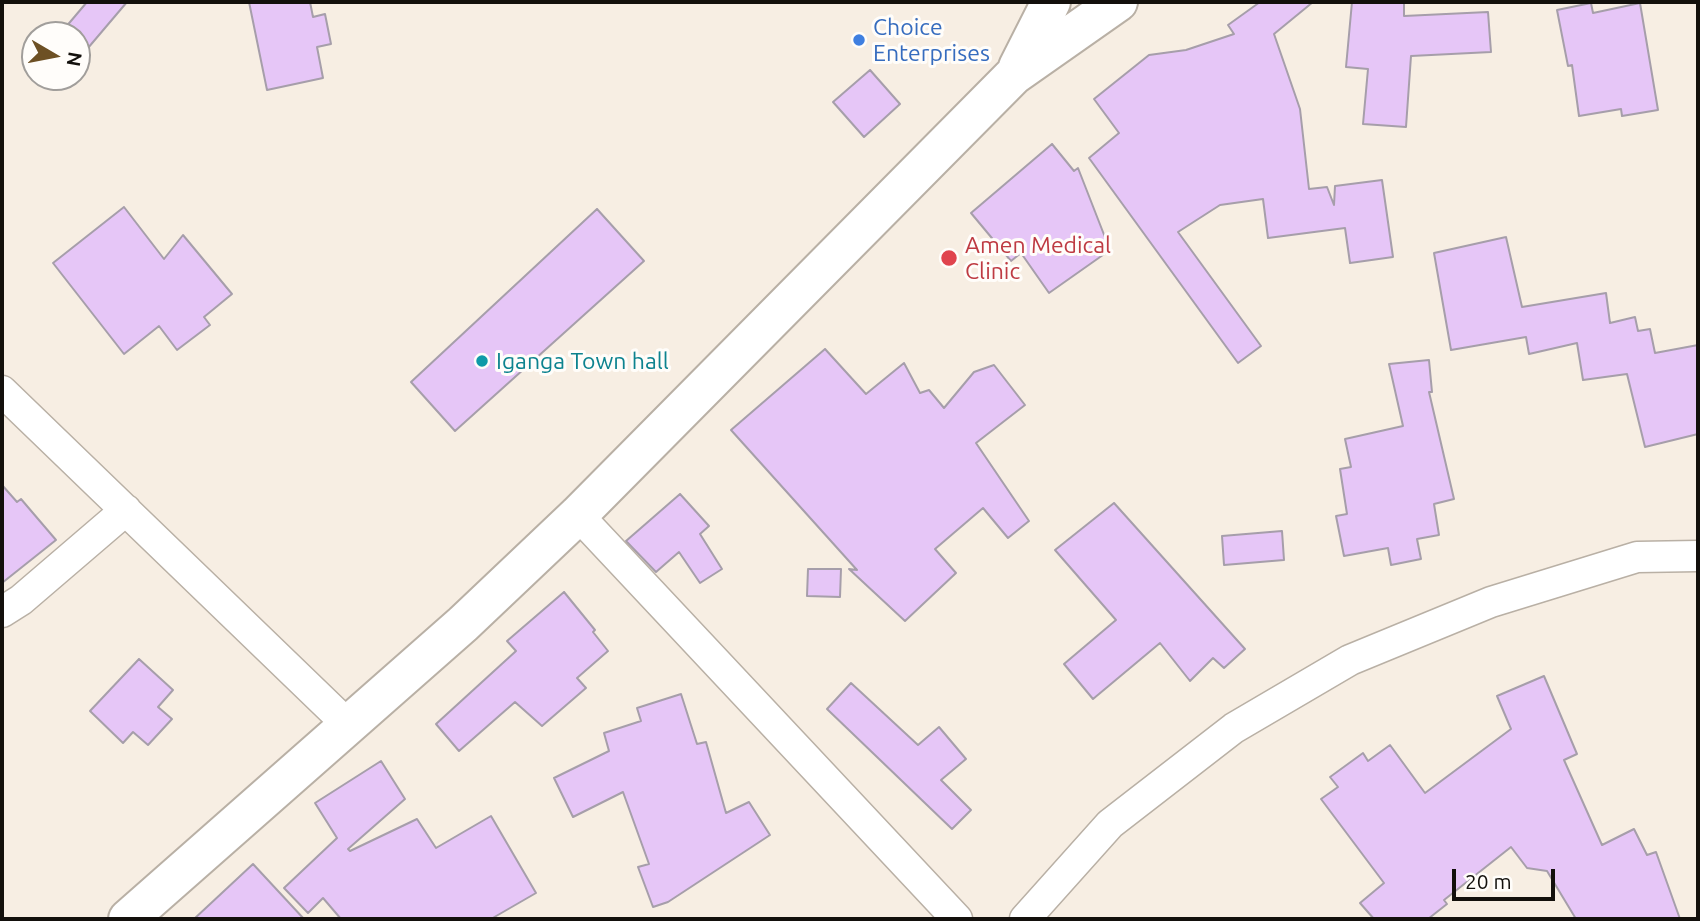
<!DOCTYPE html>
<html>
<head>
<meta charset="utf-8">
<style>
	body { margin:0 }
	#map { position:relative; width:1700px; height:921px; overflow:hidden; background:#f7eee3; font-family:Ubuntu,sans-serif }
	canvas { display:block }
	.frame { position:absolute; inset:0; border:4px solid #13100c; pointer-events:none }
	.north { position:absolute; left:21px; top:21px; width:70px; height:70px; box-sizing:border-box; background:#fffdfa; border:2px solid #a19e9b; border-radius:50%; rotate:100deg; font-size:19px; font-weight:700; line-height:28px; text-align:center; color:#13100c }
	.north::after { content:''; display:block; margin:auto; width:24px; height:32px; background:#6d5024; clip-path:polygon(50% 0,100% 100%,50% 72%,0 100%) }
	.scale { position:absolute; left:1452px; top:869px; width:103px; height:32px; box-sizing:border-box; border:4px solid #13100c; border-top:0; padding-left:9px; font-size:21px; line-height:24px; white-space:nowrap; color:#13100c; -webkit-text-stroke:5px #fffdfa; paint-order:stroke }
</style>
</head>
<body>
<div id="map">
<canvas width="1700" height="921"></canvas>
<div class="frame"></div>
<div class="north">N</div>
<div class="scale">20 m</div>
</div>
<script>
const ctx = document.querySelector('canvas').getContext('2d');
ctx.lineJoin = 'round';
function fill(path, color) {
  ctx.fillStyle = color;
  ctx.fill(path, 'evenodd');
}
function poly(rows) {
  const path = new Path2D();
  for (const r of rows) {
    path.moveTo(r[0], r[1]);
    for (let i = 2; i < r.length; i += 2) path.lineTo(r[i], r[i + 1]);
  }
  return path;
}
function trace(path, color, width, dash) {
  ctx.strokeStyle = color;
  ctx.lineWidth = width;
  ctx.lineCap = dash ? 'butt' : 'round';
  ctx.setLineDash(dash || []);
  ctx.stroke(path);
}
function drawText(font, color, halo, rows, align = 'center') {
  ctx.font = font + ' Ubuntu,sans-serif';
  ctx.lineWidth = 6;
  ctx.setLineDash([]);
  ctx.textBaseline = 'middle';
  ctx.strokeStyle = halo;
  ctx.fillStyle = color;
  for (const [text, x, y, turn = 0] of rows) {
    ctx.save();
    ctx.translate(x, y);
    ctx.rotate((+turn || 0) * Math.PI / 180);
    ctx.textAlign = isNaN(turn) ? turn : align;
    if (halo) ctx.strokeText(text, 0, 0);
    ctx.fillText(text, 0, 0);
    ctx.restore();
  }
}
const building = poly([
	[87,2,127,2,88,48,77,35,65,28,87,2],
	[249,2,310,2,313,17,325,14,331,44,317,47,323,78,267,90,249,2],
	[1260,2,1313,2,1274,34,1300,109,1309,189,1327,187,1334,205,1335,186,1382,180,1393,257,1350,263,1345,228,1268,238,1263,199,1220,205,1178,232,1261,346,1238,363,1089,158,1119,133,1094,99,1149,55,1186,50,1234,34,1228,25,1260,2],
	[1352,2,1404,2,1404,16,1488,12,1491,52,1411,56,1406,127,1363,124,1368,69,1346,67,1352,2],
	[1591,3,1593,13,1640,3,1658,110,1622,116,1621,109,1579,116,1572,65,1568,66,1557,10,1591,3],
	[870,70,900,104,864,137,833,102,870,70],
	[1052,144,1074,171,1078,168,1110,250,1049,293,1021,253,1011,261,971,213,1052,144],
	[124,207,164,259,183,235,232,294,204,317,210,325,177,350,159,326,124,354,53,263,124,207],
	[597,209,644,261,455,431,411,382,597,209],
	[1506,237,1522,307,1606,293,1610,323,1635,317,1638,331,1650,329,1655,353,1698,345,1698,434,1645,447,1627,374,1583,380,1577,343,1529,354,1526,337,1451,350,1434,253,1506,237],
	[825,349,866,394,904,363,920,393,929,390,944,408,974,372,994,365,1025,405,976,443,1029,521,1008,538,983,508,935,549,956,573,905,621,849,569,857,570,731,430,825,349],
	[1429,360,1432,392,1429,392,1454,499,1434,504,1439,535,1417,539,1421,559,1391,565,1388,548,1344,556,1336,516,1347,514,1340,469,1351,467,1345,439,1403,426,1389,364,1429,360],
	[2,485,17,502,21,499,56,540,2,583,2,485],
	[680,494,709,526,700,534,722,569,700,583,679,552,656,572,626,541,680,494],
	[1114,503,1245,649,1224,668,1213,658,1190,681,1160,643,1093,699,1064,664,1116,620,1055,550,1114,503],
	[1282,531,1284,560,1224,565,1222,536,1282,531],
	[808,569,841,569,840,597,807,596,808,569],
	[564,592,595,630,593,632,608,651,577,678,586,688,542,726,515,702,459,751,436,724,516,651,507,641,564,592],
	[139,659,173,690,158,707,172,719,148,745,133,732,123,743,90,711,139,659],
	[1544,676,1577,754,1564,760,1602,845,1634,829,1647,855,1656,852,1680,919,1576,919,1547,871,1527,868,1511,847,1444,900,1447,904,1428,919,1374,919,1360,903,1384,883,1321,799,1338,787,1330,777,1363,753,1368,761,1390,745,1425,793,1511,729,1497,696,1544,676],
	[851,683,918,745,939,727,966,759,941,780,971,810,952,829,827,709,851,683],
	[681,694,697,744,706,742,726,813,749,802,770,835,668,902,653,907,638,867,649,864,623,792,573,817,554,778,609,751,604,733,641,721,637,708,681,694],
	[381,761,405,799,348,849,350,851,417,819,436,848,491,816,536,893,491,919,341,919,323,898,308,913,284,888,337,838,315,803,381,761],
	[253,864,304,919,194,919,253,864]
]);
fill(building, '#e6c6f7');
trace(building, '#a69eaa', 2);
const minor = poly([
	[2,391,347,724],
	[578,515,957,919],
	[2,612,21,600,126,510],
	[1025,919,1110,824,1234,728,1350,660,1491,602,1637,557,1698,556]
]);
const secondary = poly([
	[1018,67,1051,2],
	[128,919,463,624,578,515,1014,75,1118,2]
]);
trace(minor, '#b9b0a5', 33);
trace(secondary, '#b9b0a5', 42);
trace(minor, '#fff', 30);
trace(secondary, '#fff', 38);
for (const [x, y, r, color] of [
	[859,40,7,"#3f7fe0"],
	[949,258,9,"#e0444e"],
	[482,361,7,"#0f9aa8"]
]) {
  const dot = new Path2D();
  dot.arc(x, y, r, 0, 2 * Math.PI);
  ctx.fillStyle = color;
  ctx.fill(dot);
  trace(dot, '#fffdfa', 2.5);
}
drawText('23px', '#366cbe', '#fffdfa', [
	["Choice",873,27],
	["Enterprises",873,53]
], 'left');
drawText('23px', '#be3a42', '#fffdfa', [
	["Amen Medical",965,245],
	["Clinic",965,271]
], 'left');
drawText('23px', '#0d838f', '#fffdfa', [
	["Iganga Town hall",496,361]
], 'left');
</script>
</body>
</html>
